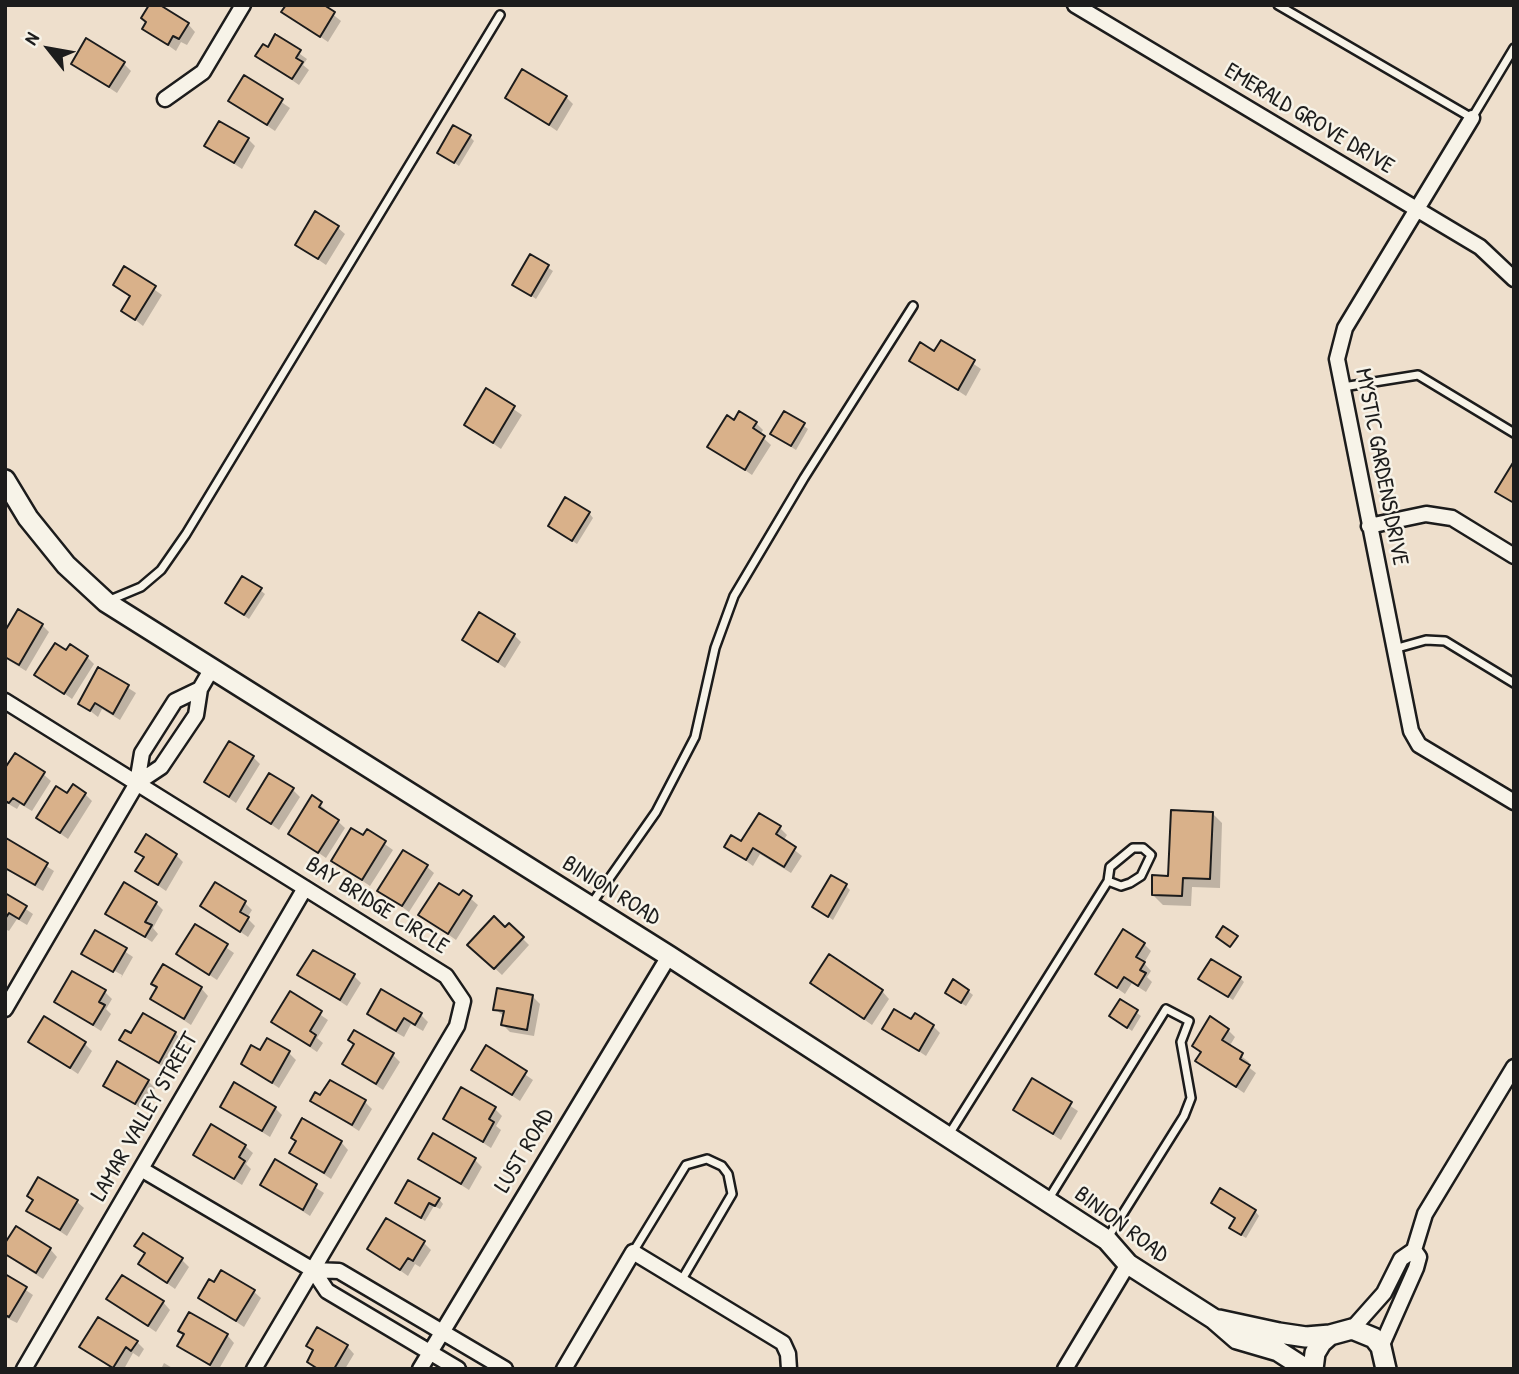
<!DOCTYPE html>
<html>
<head>
<meta charset="utf-8">
<style>
	body { margin:0 }
	#map { position:relative; width:1519px; height:1374px; overflow:hidden; background:#eedfcc; font-family:"Patrick Hand",sans-serif }
	canvas { display:block }
	.frame { position:absolute; inset:0; border:7px solid #1c1c1c; pointer-events:none }
	.north { position:absolute; left:14px; top:14px; width:70px; height:70px; -webkit-text-stroke:5px #f7f3e8; paint-order:stroke; rotate:301deg; font-size:19px; font-weight:700; line-height:28px; text-align:center; color:#1c1c1c }
	.north::after { content:''; display:block; margin:auto; width:24px; height:32px; background:#1c1c1c; clip-path:polygon(50% 0,100% 100%,50% 72%,0 100%) }
</style>
</head>
<body>
<div id="map">
<canvas width="1519" height="1374"></canvas>
<div class="frame"></div>
<div class="north">N</div>
</div>
<script>
const ctx = document.querySelector('canvas').getContext('2d');
ctx.lineJoin = 'round';
function fill(path, color) {
  ctx.fillStyle = color;
  ctx.fill(path, 'evenodd');
}
function poly(rows) {
  const path = new Path2D();
  for (const r of rows) {
    path.moveTo(r[0], r[1]);
    for (let i = 2; i < r.length; i += 2) path.lineTo(r[i], r[i + 1]);
  }
  return path;
}
function trace(path, color, width, dash) {
  ctx.strokeStyle = color;
  ctx.lineWidth = width;
  ctx.lineCap = dash ? 'butt' : 'round';
  ctx.setLineDash(dash || []);
  ctx.stroke(path);
}
function drawText(font, color, halo, rows, align = 'center') {
  ctx.font = font + ' "Patrick Hand",sans-serif';
  ctx.lineWidth = 5;
  ctx.setLineDash([]);
  ctx.textBaseline = 'middle';
  ctx.strokeStyle = halo;
  ctx.fillStyle = color;
  for (const [text, x, y, turn = 0] of rows) {
    ctx.save();
    ctx.translate(x, y);
    ctx.rotate((+turn || 0) * Math.PI / 180);
    ctx.textAlign = isNaN(turn) ? turn : align;
    if (halo) ctx.strokeText(text, 0, 0);
    ctx.fillText(text, 0, 0);
    ctx.restore();
  }
}
fill(poly([
	[321,5,341,21,328,42,284,12],
	[188,24,195,32,187,45,181,42,176,51,144,28],
	[276,37,307,59,303,65,309,70,299,85,257,56,268,49],
	[123,63,131,71,117,93,73,64],
	[245,77,290,108,275,131,230,101],
	[507,97,566,97,573,104,557,131],
	[470,137,474,141,459,166,439,152],
	[248,139,255,146,242,169,207,146],
	[337,227,345,234,326,265,297,245],
	[531,256,553,271,536,299,514,284],
	[125,269,162,295,143,326,123,310,131,297,115,285],
	[941,342,981,369,966,396,911,360,935,353],
	[487,391,522,415,501,449,466,425],
	[785,413,808,429,796,450,777,438],
	[735,422,756,423,763,430,760,435,771,445,752,475,710,446],
	[589,513,593,518,577,544,550,526],
	[260,590,265,594,249,619,231,607],
	[42,625,49,632,26,671,5,658,5,634],
	[514,635,521,642,505,668,464,640],
	[66,652,87,657,94,664,72,699,37,674],
	[99,669,136,693,120,720,102,709,98,717,80,703],
	[253,757,260,764,236,803,206,782],
	[5,771,43,774,51,781,32,811,20,804,17,809,5,802],
	[293,790,300,797,279,830,249,809],
	[85,794,92,801,68,839,38,818,68,796],
	[313,798,345,828,326,858,290,833],
	[1212,813,1222,823,1220,888,1192,887,1191,906,1163,905,1153,895,1170,877],
	[780,828,787,835,783,841,802,856,791,873,760,854,753,866,726,846,742,844],
	[368,832,393,850,370,886,333,861],
	[6,840,54,871,43,891,5,869],
	[137,852,176,855,183,862,166,891,137,871,145,859],
	[426,866,434,873,409,912,379,890],
	[846,886,850,890,833,920,814,907],
	[463,892,478,905,456,940,421,915,459,898],
	[5,895,33,914,27,925,17,919,9,931,5,929],
	[156,903,163,910,153,928,158,934,152,942,108,913],
	[245,903,252,910,247,918,255,926,248,937,202,906],
	[509,925,529,945,502,975,470,945],
	[195,926,234,953,217,980,178,954],
	[96,932,133,957,121,978,122,975,83,953],
	[1144,944,1151,951,1144,963,1151,971,1147,977,1152,982,1146,992,1132,983,1125,994,1097,974],
	[300,975,354,976,361,983,347,1006],
	[1240,978,1244,982,1233,1000,1201,979],
	[812,983,882,991,889,999,872,1025],
	[153,984,201,988,208,996,191,1025,152,999,158,989],
	[382,991,421,1015,428,1022,423,1031,411,1024,404,1037,376,1021,369,1013],
	[968,991,973,995,966,1006,951,997],
	[105,992,112,999,106,1009,111,1014,101,1031,56,1002],
	[290,994,328,1020,317,1038,323,1043,317,1052,273,1022],
	[532,996,540,1004,534,1036,510,1032,503,1025,505,1017,495,1009],
	[1120,1001,1141,1016,1132,1031,1111,1016],
	[933,1026,940,1033,926,1056,884,1028],
	[1228,1030,1235,1037,1229,1047,1249,1062,1247,1066,1256,1073,1244,1093,1197,1061,1202,1054,1194,1045],
	[175,1033,182,1040,166,1069,121,1040,131,1035],
	[30,1041,85,1044,92,1051,78,1074],
	[487,1048,533,1080,520,1101,473,1070],
	[261,1053,289,1053,296,1060,279,1088,243,1064],
	[393,1055,400,1062,383,1090,344,1064],
	[148,1081,155,1088,143,1110,105,1085],
	[1032,1081,1078,1111,1061,1140,1015,1110],
	[312,1101,365,1102,372,1109,359,1131],
	[222,1107,275,1108,282,1115,270,1137],
	[495,1109,502,1116,496,1126,501,1130,491,1148,445,1118],
	[341,1142,348,1150,331,1179,292,1153],
	[245,1146,253,1153,246,1164,251,1169,242,1185,195,1155],
	[420,1159,475,1160,482,1167,469,1190],
	[276,1162,324,1193,310,1216,262,1185],
	[439,1199,443,1204,440,1209,434,1206,425,1221,397,1202],
	[76,1201,84,1208,67,1236,29,1211],
	[1213,1203,1255,1211,1259,1216,1246,1238,1236,1232,1237,1219],
	[424,1243,431,1250,420,1267,415,1264,408,1276,369,1249],
	[5,1245,50,1249,57,1257,43,1279,5,1255],
	[137,1246,182,1260,189,1267,175,1289,140,1264,146,1255],
	[5,1276,33,1295,17,1323,5,1317],
	[253,1291,261,1298,244,1327,200,1298],
	[108,1299,163,1302,170,1310,156,1332],
	[180,1331,227,1335,234,1343,219,1369,214,1369,179,1346,185,1336],
	[137,1342,144,1349,139,1357,133,1353,124,1369,112,1369,82,1347],
	[308,1346,347,1346,354,1354,345,1369,316,1369,309,1362,314,1352],
	[164,1363,174,1369,161,1369]
]), '#0003');
const building = poly([
	[149,5,160,5,189,23,179,39,173,36,168,45,142,29,146,22,141,18,149,5],
	[286,5,324,5,335,12,320,37,281,12,286,5],
	[275,34,301,50,296,58,303,62,292,79,255,56,263,44,268,47,275,34],
	[86,38,125,62,109,87,71,64,86,38],
	[522,69,567,96,549,125,505,98,522,69],
	[244,75,283,99,267,125,228,101,244,75],
	[219,121,249,138,234,163,204,146,219,121],
	[453,125,471,135,454,163,437,153,453,125],
	[315,211,339,226,318,259,295,245,315,211],
	[530,254,549,265,531,296,512,285,530,254],
	[124,266,156,286,135,320,121,311,130,296,113,285,124,266],
	[941,340,975,360,958,390,909,361,920,342,934,351,941,340],
	[486,388,515,406,493,443,464,425,486,388],
	[739,411,757,422,753,428,765,436,745,470,707,447,727,415,734,420,739,411],
	[784,411,805,423,791,446,770,434,784,411],
	[1514,461,1514,503,1495,492,1514,461],
	[565,497,590,512,572,541,548,526,565,497],
	[242,576,262,588,244,615,225,603,242,576],
	[18,609,43,624,19,665,5,657,5,631,18,609],
	[479,612,515,634,498,662,462,640,479,612],
	[55,643,66,650,70,644,88,656,64,694,34,675,55,643],
	[98,667,129,685,113,714,95,703,90,711,78,704,98,667],
	[229,741,254,756,229,797,204,782,229,741],
	[15,753,45,772,24,805,13,798,9,803,5,801,5,768,15,753],
	[269,773,294,788,271,824,247,809,269,773],
	[73,784,86,793,60,833,36,818,56,786,67,793,73,784],
	[312,795,322,802,319,807,339,820,318,853,288,834,312,795],
	[1171,810,1213,812,1210,879,1183,878,1182,896,1152,895,1152,875,1168,876,1171,810],
	[759,813,781,826,776,834,796,847,784,867,753,848,746,860,724,847,731,835,741,841,759,813],
	[351,828,363,835,367,829,386,841,362,880,331,861,351,828],
	[146,834,177,854,158,885,135,871,144,857,135,852,146,834],
	[6,838,48,863,35,885,5,868,6,838],
	[403,850,428,865,402,906,377,891,403,850],
	[831,875,847,884,828,917,812,907,831,875],
	[124,882,157,902,145,922,152,925,145,937,105,914,124,882],
	[215,882,246,901,240,912,249,917,240,932,200,906,215,882],
	[439,883,459,895,463,890,472,896,448,934,418,915,439,883],
	[5,893,27,906,19,919,9,913,5,919,5,893],
	[494,916,505,927,509,923,524,937,494,969,467,945,494,916],
	[195,924,228,944,209,975,176,954,195,924],
	[1223,926,1238,936,1230,947,1216,937,1223,926],
	[1123,929,1145,943,1136,957,1145,962,1140,970,1146,973,1138,986,1124,977,1117,988,1095,974,1123,929],
	[95,930,127,948,113,972,81,954,95,930],
	[313,950,355,974,340,1000,297,975,313,950],
	[829,954,883,990,864,1019,810,983,829,954],
	[1211,959,1241,977,1228,997,1198,979,1211,959],
	[163,964,202,987,184,1019,150,999,157,987,151,984,163,964],
	[72,971,106,990,99,1002,105,1005,93,1025,54,1002,72,971],
	[953,979,969,990,961,1003,945,993,953,979],
	[497,988,533,995,527,1030,501,1025,504,1011,493,1010,497,988],
	[381,989,422,1013,415,1025,404,1018,396,1031,367,1014,381,989],
	[290,991,322,1011,310,1031,316,1035,310,1046,271,1022,290,991],
	[1120,999,1138,1010,1127,1028,1109,1016,1120,999],
	[894,1009,911,1019,915,1013,934,1025,919,1051,882,1029,894,1009],
	[143,1013,176,1032,159,1063,119,1040,125,1030,131,1033,143,1013],
	[44,1016,86,1042,70,1068,28,1042,44,1016],
	[1210,1016,1229,1029,1222,1040,1243,1053,1240,1059,1250,1065,1236,1087,1195,1061,1201,1052,1192,1046,1210,1016],
	[354,1030,394,1053,376,1084,342,1064,354,1044,348,1040,354,1030],
	[267,1038,290,1051,272,1083,241,1064,251,1045,260,1050,267,1038],
	[486,1045,527,1071,512,1095,471,1070,486,1045],
	[117,1061,149,1080,135,1104,103,1086,117,1061],
	[1032,1078,1072,1102,1053,1134,1013,1110,1032,1078],
	[330,1080,366,1100,352,1125,310,1101,315,1092,320,1095,330,1080],
	[234,1082,276,1107,262,1131,220,1107,234,1082],
	[461,1087,496,1107,489,1119,494,1122,483,1142,443,1119,461,1087],
	[302,1118,342,1141,324,1173,289,1153,296,1141,291,1138,302,1118],
	[211,1124,246,1145,239,1157,245,1161,234,1179,193,1155,211,1124],
	[433,1133,476,1158,461,1184,418,1159,433,1133],
	[275,1159,317,1184,303,1210,260,1185,275,1159],
	[38,1177,78,1200,60,1230,26,1211,33,1200,27,1196,38,1177],
	[408,1180,440,1198,435,1206,429,1203,421,1218,395,1203,408,1180],
	[1220,1188,1256,1210,1241,1235,1229,1228,1235,1218,1211,1203,1220,1188],
	[386,1218,425,1241,413,1261,408,1258,400,1270,367,1249,386,1218],
	[16,1226,51,1248,36,1273,5,1254,5,1243,16,1226],
	[143,1233,183,1258,167,1283,138,1264,145,1253,134,1246,143,1233],
	[221,1270,255,1290,236,1321,198,1298,209,1279,214,1282,221,1270],
	[5,1274,27,1287,9,1317,5,1315,5,1274],
	[122,1275,164,1301,148,1326,106,1299,122,1275],
	[189,1312,228,1334,210,1365,177,1346,184,1334,178,1331,189,1312],
	[98,1317,138,1341,131,1351,126,1347,113,1368,79,1347,98,1317],
	[317,1327,348,1345,334,1369,318,1369,307,1362,313,1350,306,1346,317,1327]
]);
fill(building, '#d9b18a');
trace(building, '#1c1c1c', 2);
const lane = poly([
	[1278,5,1472,118,1514,48],
	[1343,387,1418,375,1514,433],
	[110,600,141,587,161,570,186,534,500,15],
	[1394,649,1426,640,1445,641,1514,683],
	[590,906,656,812,695,737,715,648,734,596,804,478,913,306],
	[948,1136,1108,881,1121,886,1130,883,1141,876,1151,855,1143,848,1133,848,1110,867,1108,881],
	[1048,1200,1166,1009,1189,1021,1181,1042,1191,1098,1184,1116,1107,1239],
	[633,1252,686,1165,707,1159,722,1166,728,1174,732,1194,681,1281]
]);
const street = poly([
	[1075,5,1480,247,1514,279],
	[165,99,203,72,243,5],
	[1472,118,1345,328,1337,359,1411,731,1419,745,1514,802],
	[1369,526,1426,514,1452,518,1514,556],
	[5,701,446,976,463,1001,457,1026,254,1369],
	[137,783,161,767,196,715,200,689,211,670],
	[5,1009,137,783,142,753,175,701,200,689],
	[141,1169,313,1270,327,1291,458,1369],
	[313,1270,339,1271,505,1369],
	[1352,1329,1384,1293,1401,1259,1414,1250,1425,1214,1514,1067],
	[1381,1347,1416,1268,1419,1257,1414,1250],
	[24,1369,305,888],
	[420,1369,669,956],
	[564,1369,633,1252,783,1343,788,1354,789,1369],
	[1065,1369,1128,1264]
]);
const secondary = poly([
	[5,480,28,518,66,565,106,602,669,956,1107,1240,1128,1264,1214,1319,1237,1339,1278,1351,1306,1369],
	[1219,1320,1279,1333,1306,1337,1330,1335],
	[1313,1369,1315,1353,1321,1343,1330,1335,1352,1329,1374,1338,1381,1347,1386,1369]
]);
trace(lane, '#1c1c1c', 12);
trace(street, '#1c1c1c', 19);
trace(secondary, '#1c1c1c', 24);
trace(lane, '#f7f3e8', 7);
trace(street, '#f7f3e8', 14);
trace(secondary, '#f7f3e8', 19);
drawText('23px', '#1c1c1c', '#f7f3e8', [
	["EMERALD GROVE DRIVE",1309,119,31],
	["MYSTIC GARDENS DRIVE",1381,467,79],
	["BINION ROAD",611,891,32],
	["BAY BRIDGE CIRCLE",377,906,32],
	["LAMAR VALLEY STREET",145,1117,-60],
	["LUST ROAD",525,1151,-59],
	["BINION ROAD",1121,1225,37]
]);
</script>
</body>
</html>
